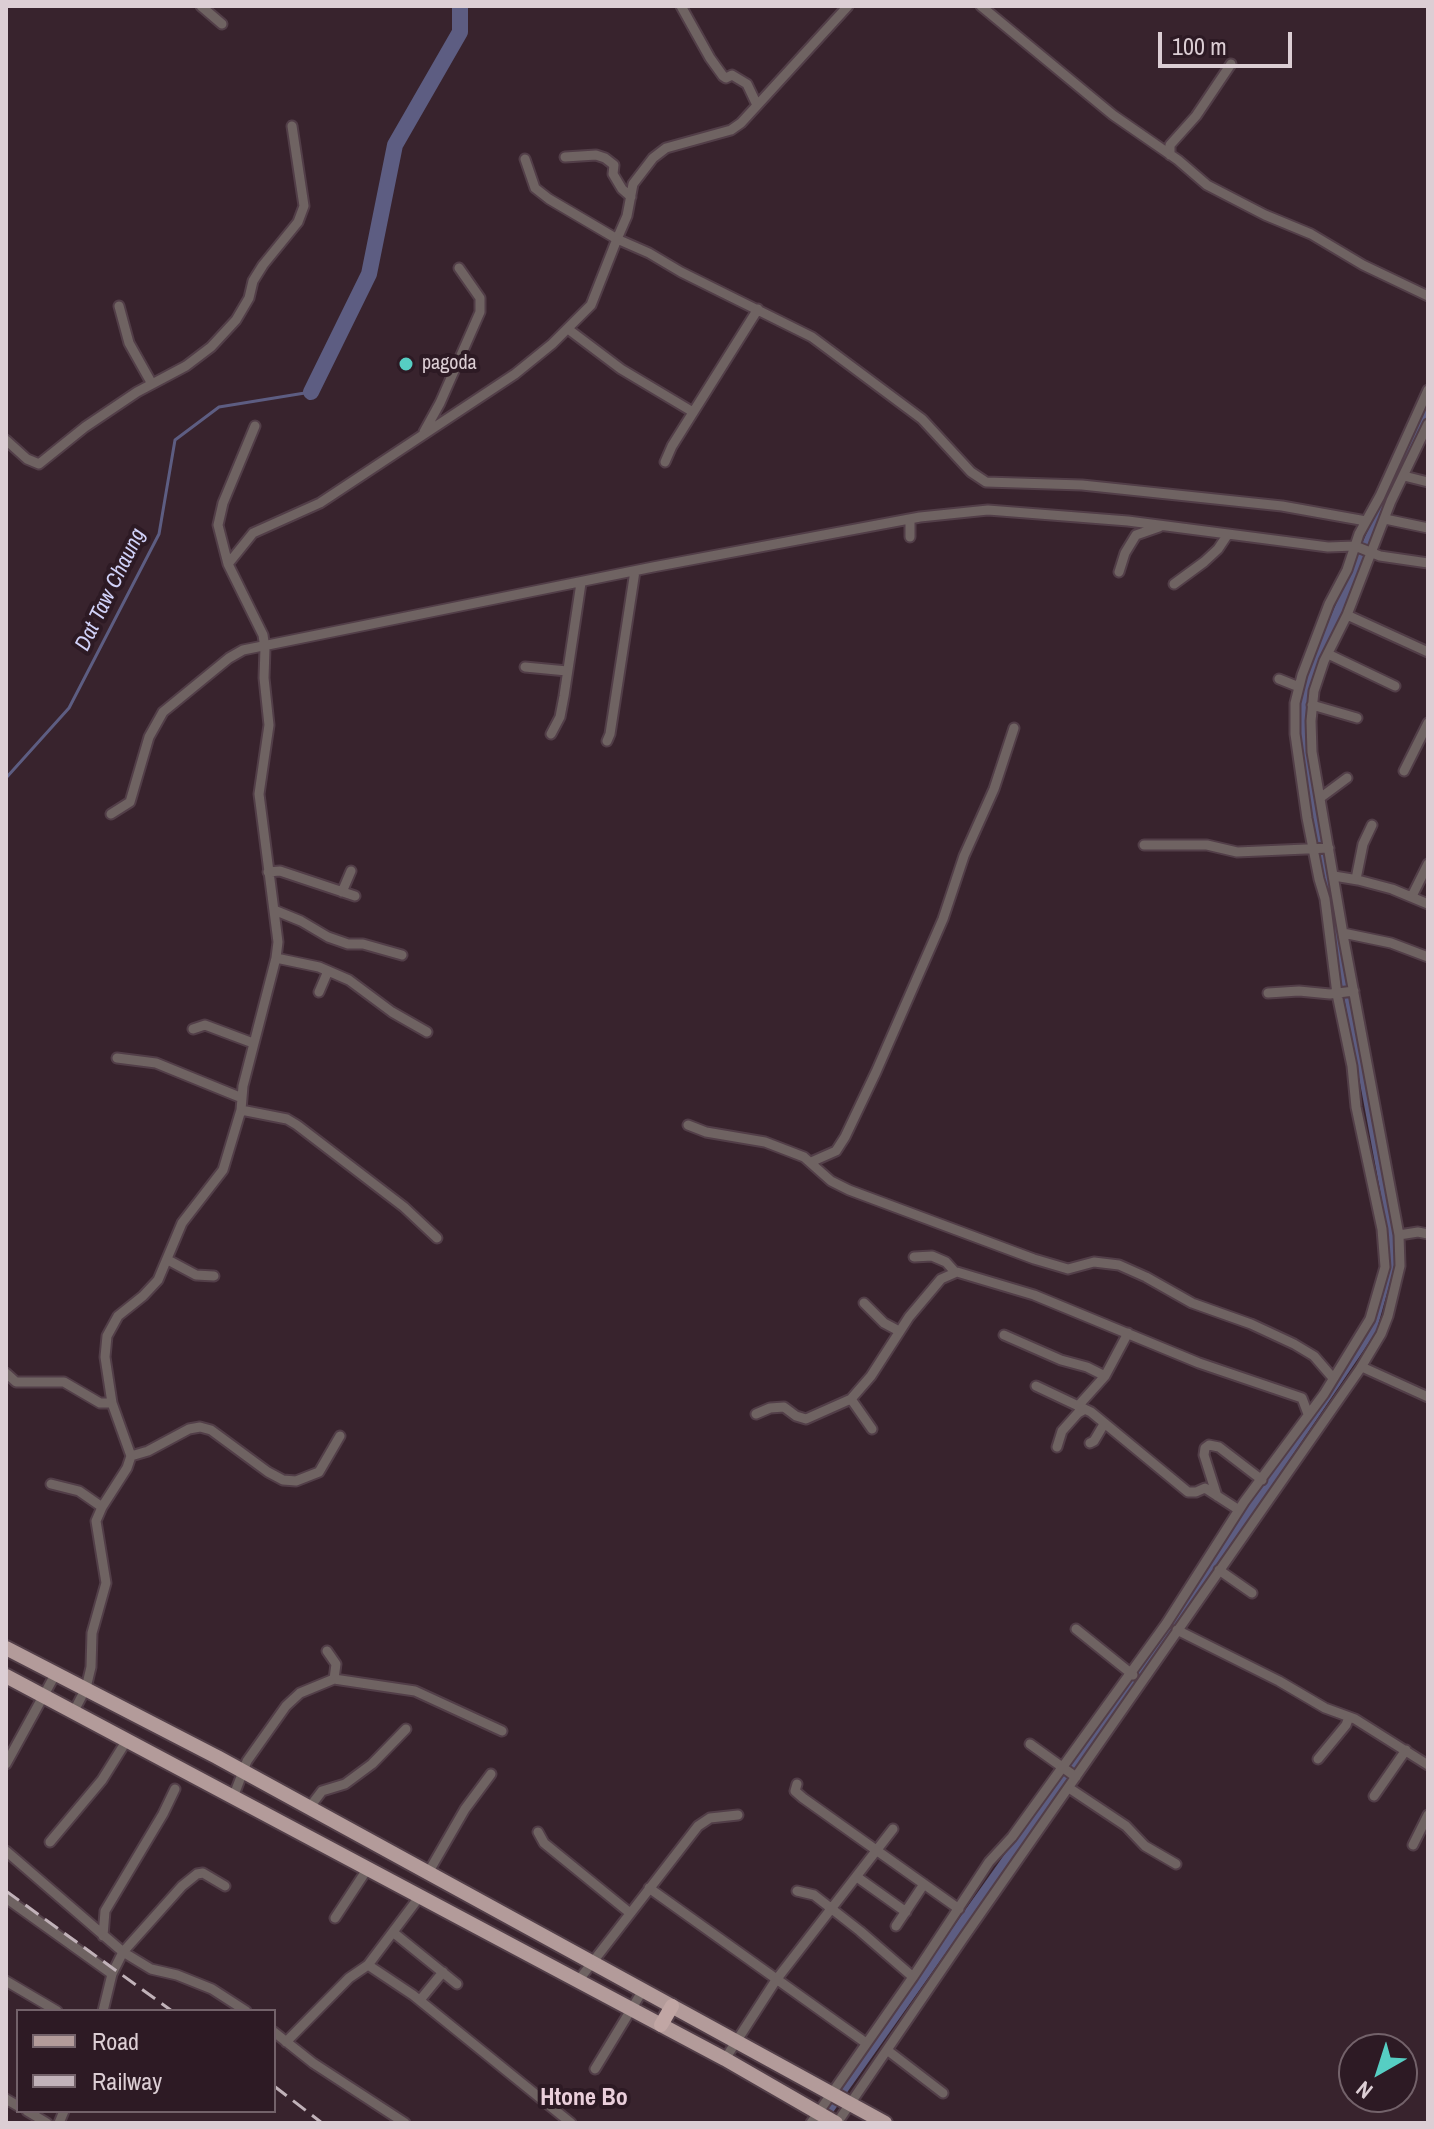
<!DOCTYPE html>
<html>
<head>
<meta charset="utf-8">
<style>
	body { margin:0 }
	#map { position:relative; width:1434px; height:2129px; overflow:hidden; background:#38232d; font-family:"Archivo Narrow",sans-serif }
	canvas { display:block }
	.frame { position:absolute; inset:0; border:8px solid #dcced4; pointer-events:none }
	.legend { position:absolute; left:16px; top:2009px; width:260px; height:104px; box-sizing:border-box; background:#2d1a24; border:2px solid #73626a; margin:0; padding:10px 14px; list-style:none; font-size:24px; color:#dcced4 }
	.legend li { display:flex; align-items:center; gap:16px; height:40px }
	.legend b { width:40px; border:2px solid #73626a }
	.north { position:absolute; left:1338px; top:2033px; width:80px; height:80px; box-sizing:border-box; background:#2d1a24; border:2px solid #73626a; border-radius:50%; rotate:219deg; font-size:22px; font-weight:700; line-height:32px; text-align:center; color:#dcced4 }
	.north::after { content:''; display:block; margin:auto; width:28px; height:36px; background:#56cec3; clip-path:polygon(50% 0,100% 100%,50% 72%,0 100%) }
	.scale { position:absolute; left:1158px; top:32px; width:134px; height:36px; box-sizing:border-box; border:4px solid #dcced4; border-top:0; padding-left:10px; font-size:24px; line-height:28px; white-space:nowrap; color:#dcced4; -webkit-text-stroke:6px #2d1a24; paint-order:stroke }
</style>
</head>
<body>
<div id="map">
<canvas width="1434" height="2129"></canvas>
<div class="frame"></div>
<ul class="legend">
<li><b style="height:10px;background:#b39b9a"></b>Road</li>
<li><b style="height:10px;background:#c1b2b9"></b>Railway</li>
</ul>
<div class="north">N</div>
<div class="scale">100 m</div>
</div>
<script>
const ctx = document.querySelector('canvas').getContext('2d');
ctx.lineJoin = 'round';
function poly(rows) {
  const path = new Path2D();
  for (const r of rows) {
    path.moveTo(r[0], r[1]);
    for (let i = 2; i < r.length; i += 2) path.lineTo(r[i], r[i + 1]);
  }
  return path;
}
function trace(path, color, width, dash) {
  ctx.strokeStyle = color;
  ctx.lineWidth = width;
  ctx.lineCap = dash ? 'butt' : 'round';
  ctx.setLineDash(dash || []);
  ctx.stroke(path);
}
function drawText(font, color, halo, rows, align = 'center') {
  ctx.font = font + ' "Archivo Narrow",sans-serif';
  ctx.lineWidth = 8;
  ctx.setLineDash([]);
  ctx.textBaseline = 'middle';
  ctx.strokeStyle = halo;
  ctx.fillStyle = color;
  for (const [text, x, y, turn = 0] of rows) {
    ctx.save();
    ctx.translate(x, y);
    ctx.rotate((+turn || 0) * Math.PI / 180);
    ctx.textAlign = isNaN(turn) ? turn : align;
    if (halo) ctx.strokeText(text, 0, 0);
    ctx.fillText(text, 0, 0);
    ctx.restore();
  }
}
trace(poly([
	[6,778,69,708,159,534,175,440,219,407,311,392]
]), '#5d5d82', 3);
trace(poly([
	[820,2123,1163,1638,1372,1330,1388,1273,1392,1250,1387,1203,1319,839,1302,714,1305,687,1428,402]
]), '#5d5d82', 9);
trace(poly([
	[311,392,369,274,395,145,460,32,460,6]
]), '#5d5d82', 16);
const minor = poly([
	[201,6,222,24],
	[681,6,710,58,723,76,726,78,732,75,747,84,757,105],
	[848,6,741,123,731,130,666,148,653,158,633,184,627,216,617,239,649,253,681,272,812,337,922,419,971,472,986,482,1082,485,1282,506,1366,521],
	[981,6,1113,115,1178,160,1207,185,1265,215,1311,234,1363,265,1428,296],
	[1170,155,1170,145,1196,116,1231,64],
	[565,157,596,155,605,158,614,165,613,174,622,189,631,197],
	[119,306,129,343,152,384],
	[568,329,621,369,693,412],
	[424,432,440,403,480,312,480,298,459,268],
	[6,440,27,459,39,464,85,427,137,392,186,366,211,347,236,320,249,298,253,281,263,265,298,222,304,206,292,126],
	[665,462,672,446,758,309],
	[1404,476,1428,482],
	[1385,519,1428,528],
	[910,537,910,519],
	[228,564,253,533,320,503,515,374,552,344,591,305,617,239,549,199,535,188,525,159],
	[1119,572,1125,553,1136,535,1159,527],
	[1174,584,1204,562,1218,549,1228,534],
	[1347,615,1428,652],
	[1328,654,1395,686],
	[525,667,567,671],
	[1279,679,1299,687],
	[1312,705,1357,718],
	[551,734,560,717,564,696,581,583],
	[607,741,610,734,635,571],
	[1404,771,1428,723],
	[1320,798,1347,778],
	[111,814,130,802,149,737,163,712,229,658,243,650,653,567,920,517,988,510,1128,521,1328,547,1355,546,1380,556,1428,563],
	[1144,845,1207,845,1237,852,1329,848],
	[268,872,280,871,355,896],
	[1334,876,1358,880,1392,889,1428,904],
	[1356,879,1363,844,1372,825],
	[342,892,351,871],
	[1412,896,1428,864],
	[274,910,301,921,328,937,348,944,363,944,402,955],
	[1343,933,1391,943,1428,957],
	[276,958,319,967,349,980,392,1012,427,1032],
	[319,992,328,971],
	[1268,993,1299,991,1330,994,1354,991],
	[193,1029,205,1025,253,1043],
	[117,1058,156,1063,242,1098],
	[241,1110,287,1119,297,1125,404,1207,437,1238],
	[688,1125,706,1132,765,1142,804,1157,831,1181,849,1190,1034,1259,1068,1269,1094,1262,1119,1265,1146,1277,1192,1303,1251,1324,1294,1344,1314,1356,1333,1378],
	[811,1162,836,1151,845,1137,876,1072,943,919,964,856,994,789,1014,728],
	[1399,1235,1418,1232,1428,1234],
	[914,1257,932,1256,946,1262,955,1272],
	[168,1260,196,1275,214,1276],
	[864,1303,884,1323,899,1331],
	[1004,1335,1061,1360,1087,1367,1105,1376],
	[1362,1367,1428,1397],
	[6,1373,16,1382,64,1382,100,1403,112,1403],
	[1036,1386,1091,1412,1188,1492,1196,1492,1205,1488,1239,1510],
	[851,1399,872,1429],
	[1078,1406,1105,1376,1128,1333],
	[756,1414,770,1408,784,1407,796,1416,806,1419,851,1399,871,1376,909,1317,941,1279,957,1272,1034,1295,1199,1363,1302,1398,1308,1414],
	[1090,1443,1094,1441,1104,1424],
	[1057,1447,1062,1431,1078,1413,1085,1409],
	[131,1456,148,1451,189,1429,200,1427,211,1430,268,1472,283,1480,296,1481,319,1472,340,1436],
	[51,1484,79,1491,102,1507],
	[1217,1496,1204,1455,1205,1448,1209,1445,1219,1447,1262,1480],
	[1219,1570,1252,1593],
	[1076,1629,1133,1675],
	[1177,1630,1279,1681,1325,1708,1355,1719,1428,1765],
	[327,1651,336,1664,334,1679],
	[74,1711,86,1688,91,1667,92,1633,106,1583,96,1521,102,1507,127,1468,131,1456,112,1403,105,1357,107,1336,118,1316,143,1296,158,1280,182,1223,223,1170,241,1110,243,1086,276,958,278,942,259,794,269,725,264,678,265,648,263,635,228,564,218,525,223,503,255,426],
	[1030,1744,1076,1777],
	[1318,1759,1346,1725,1349,1717],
	[6,1764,56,1673],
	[797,1784,795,1791,803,1798,959,1909],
	[1069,1788,1126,1826,1145,1846,1176,1864],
	[234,1795,247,1761,286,1706,300,1693,334,1679,415,1691,502,1731],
	[1374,1796,1406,1750],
	[309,1808,322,1791,345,1784,372,1764,406,1729],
	[538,1832,544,1843,630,1913],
	[50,1842,102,1780,127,1740],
	[1413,1845,1428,1815],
	[6,1851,123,1952,151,1969,177,1975,212,1989,246,2011],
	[428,1873,465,1809,491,1774],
	[857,1877,906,1912],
	[649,1888,866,2043],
	[797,1891,814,1895,860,1931,913,1977],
	[6,1898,112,1974],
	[335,1918,368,1868],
	[896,1926,924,1884],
	[394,1933,457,1984],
	[103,1936,105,1911,163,1814,175,1789],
	[368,1965,413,1995,571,2123],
	[6,1981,57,2011],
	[578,1981,698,1826,710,1818,738,1815],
	[420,2000,443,1972],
	[103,2011,112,1974,123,1952,182,1886,197,1874,203,1873,225,1886],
	[274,2032,313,2063,405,2123],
	[286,2042,349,1978,368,1965,420,1896],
	[887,2050,943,2093],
	[725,2059,776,1980,893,1829],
	[595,2069,643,1990],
	[6,2099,18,2106],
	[27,2111,47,2123],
	[59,2123,64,2111],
	[811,2123,913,1977,989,1862,1012,1837,1166,1624,1244,1502,1324,1394,1370,1319,1385,1267,1382,1229,1356,1107,1352,1066,1337,994,1325,899,1319,879,1307,818,1295,734,1295,703,1302,675,1329,604,1347,570,1359,534,1380,496,1428,390],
	[837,2123,962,1940,1360,1369,1381,1334,1388,1316,1400,1266,1399,1235,1344,940,1312,752,1311,721,1314,691,1324,661,1347,615,1391,501,1428,424]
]);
const primary = poly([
	[6,1648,217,1757,885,2123],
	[6,1676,725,2059,836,2123]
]);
const trunk = poly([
	[661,2025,672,2006]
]);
trace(minor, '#523e48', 13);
trace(primary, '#523e48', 18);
trace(trunk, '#523e48', 18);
trace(minor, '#6f6362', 9);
trace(primary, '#b39b9a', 14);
trace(trunk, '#c1a6a4', 14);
trace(poly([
	[6,1891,172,2011],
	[274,2086,322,2123]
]), '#c1b2b9', 3, [16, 8]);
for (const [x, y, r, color] of [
	[406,364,8,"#56cec3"]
]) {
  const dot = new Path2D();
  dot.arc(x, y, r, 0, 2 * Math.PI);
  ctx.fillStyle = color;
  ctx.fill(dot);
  trace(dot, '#2d1a24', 3);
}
drawText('20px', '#dcced4', '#2d1a24', [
	["pagoda",422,364]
], 'left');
drawText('italic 22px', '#d1d2f9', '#2d1a24', [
	["Dat Taw Chaung",111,590,-64]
]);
drawText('bold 24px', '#eacfdb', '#2d1a24', [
	["Htone Bo",584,2099]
]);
</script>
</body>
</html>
